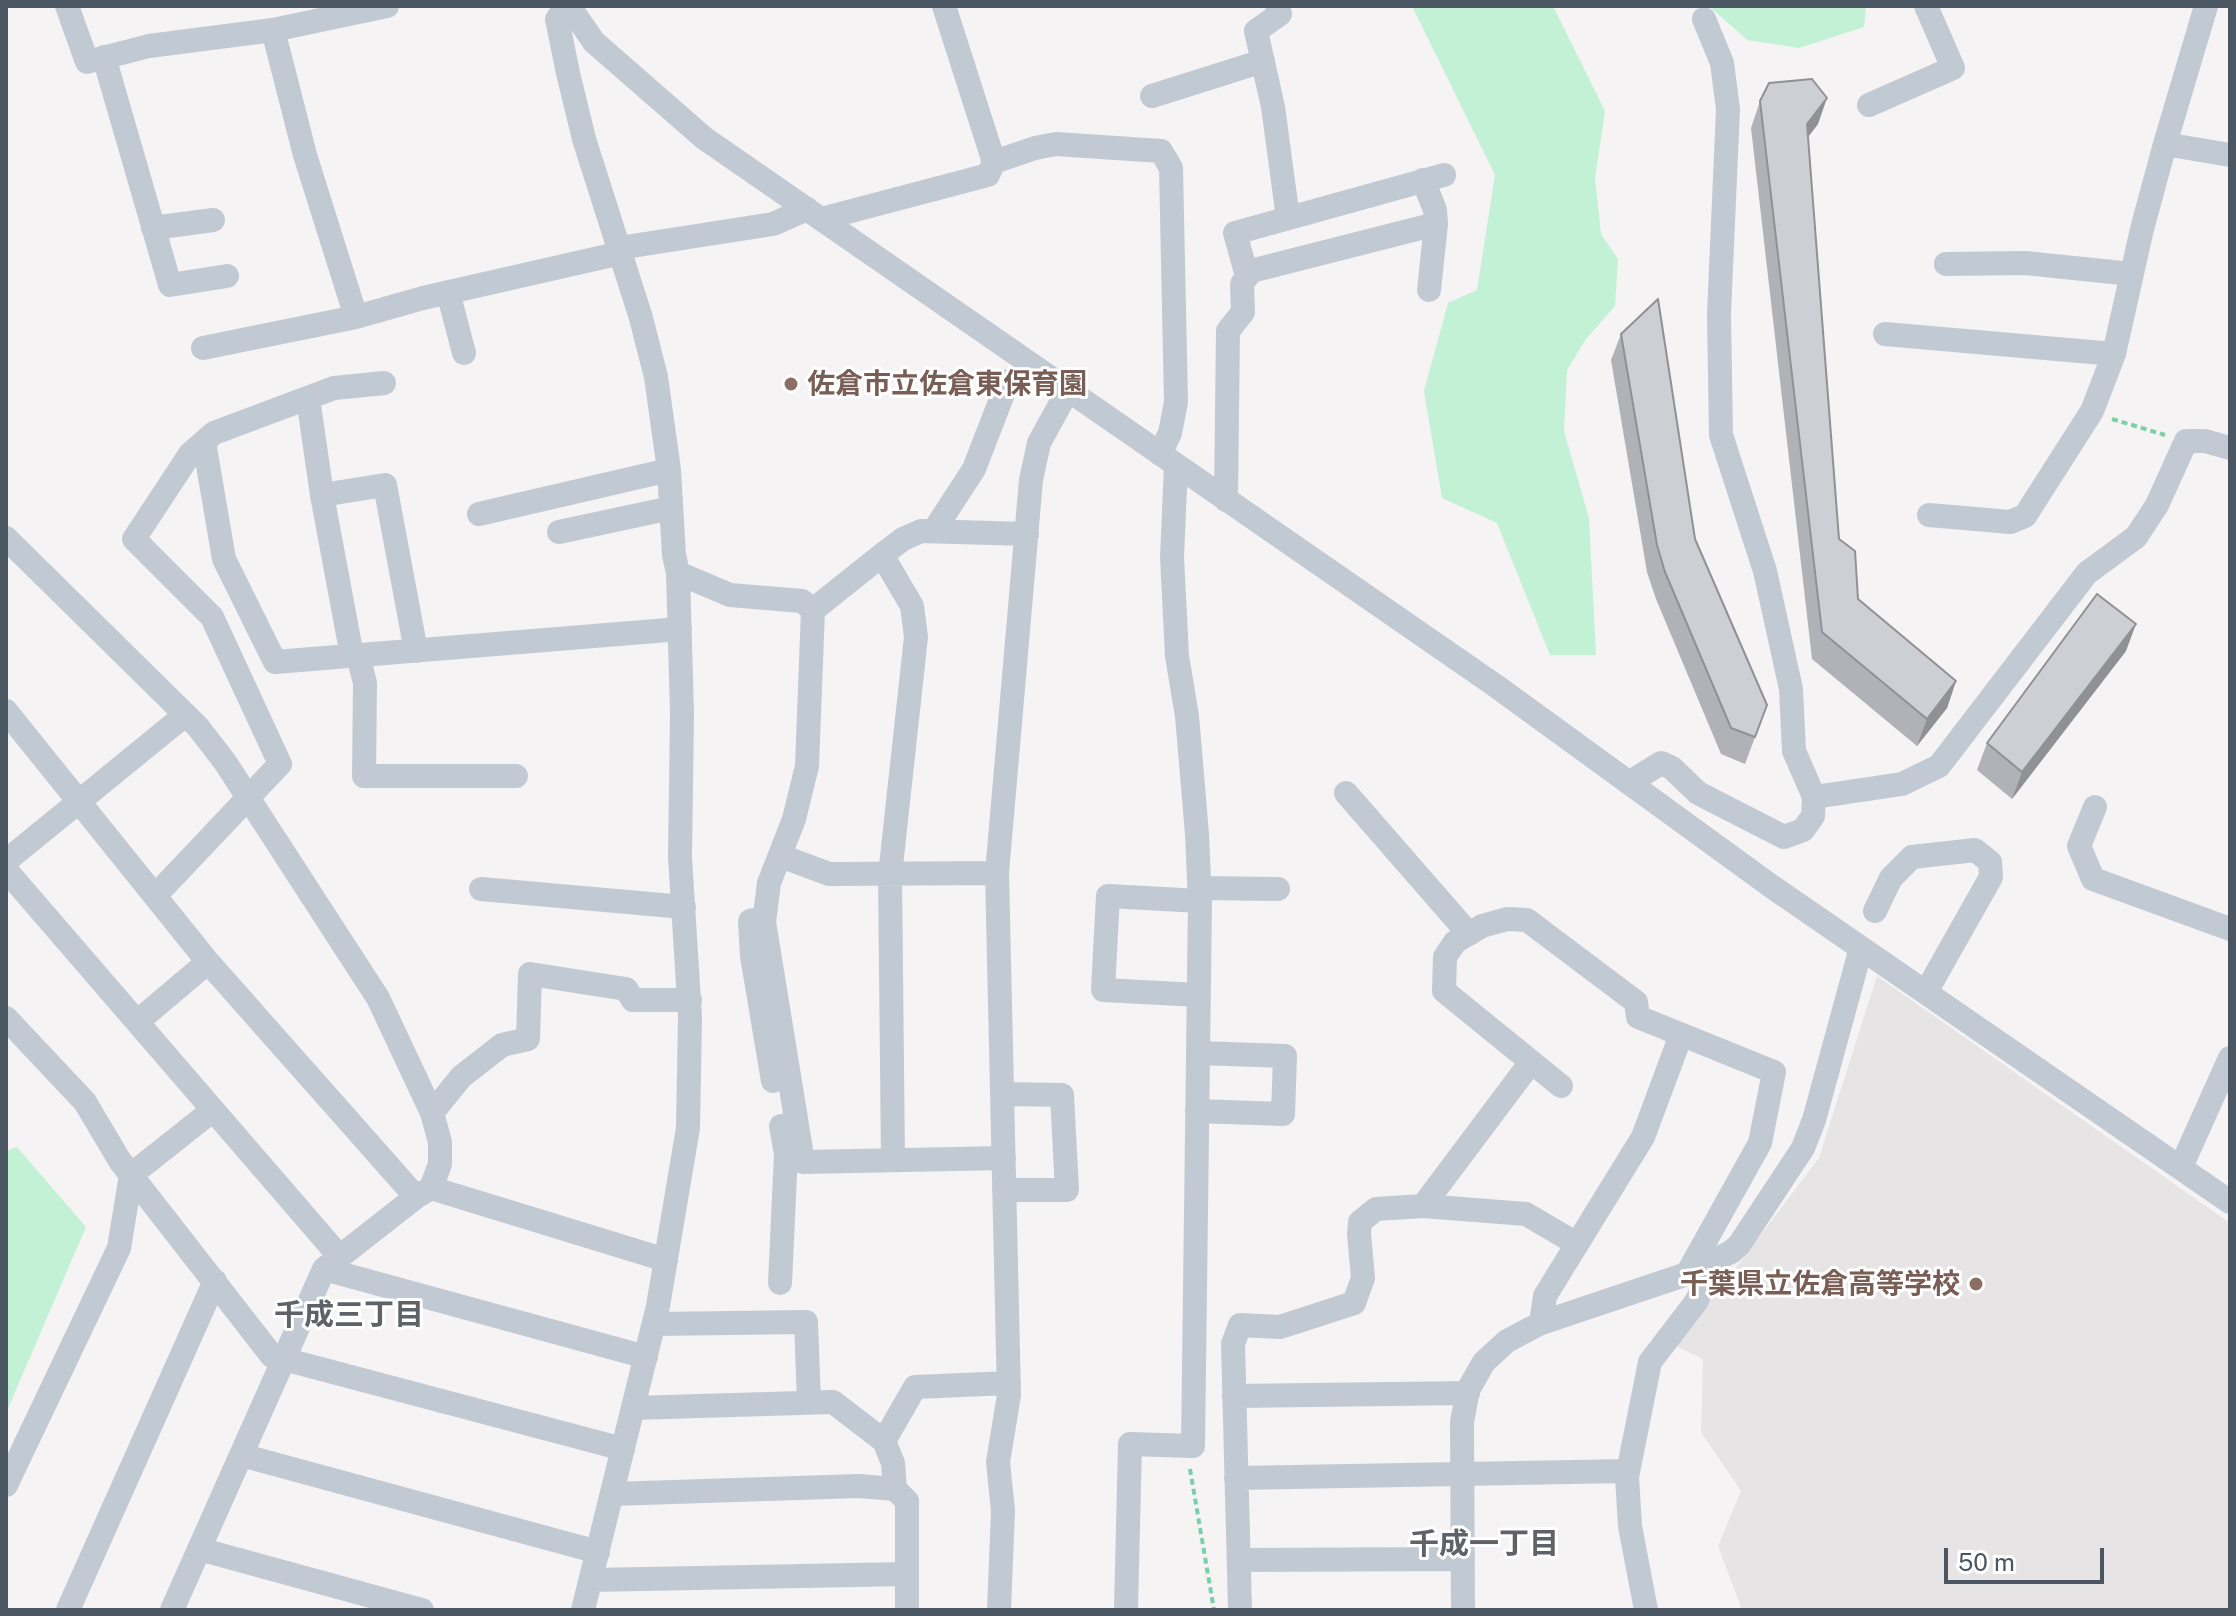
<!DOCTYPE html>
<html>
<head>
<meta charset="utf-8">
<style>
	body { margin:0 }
	#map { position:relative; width:2236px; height:1616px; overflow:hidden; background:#f5f3f3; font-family:"Public Sans",sans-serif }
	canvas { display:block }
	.frame { position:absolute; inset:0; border:8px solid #4a5661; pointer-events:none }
	.scale { position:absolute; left:1944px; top:1548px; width:160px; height:36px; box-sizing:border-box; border:4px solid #4a5661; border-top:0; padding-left:10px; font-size:24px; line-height:28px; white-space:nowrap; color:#4a5661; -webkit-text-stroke:6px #fff; paint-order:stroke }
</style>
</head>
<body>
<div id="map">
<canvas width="2236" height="1616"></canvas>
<div class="frame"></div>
<div class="scale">50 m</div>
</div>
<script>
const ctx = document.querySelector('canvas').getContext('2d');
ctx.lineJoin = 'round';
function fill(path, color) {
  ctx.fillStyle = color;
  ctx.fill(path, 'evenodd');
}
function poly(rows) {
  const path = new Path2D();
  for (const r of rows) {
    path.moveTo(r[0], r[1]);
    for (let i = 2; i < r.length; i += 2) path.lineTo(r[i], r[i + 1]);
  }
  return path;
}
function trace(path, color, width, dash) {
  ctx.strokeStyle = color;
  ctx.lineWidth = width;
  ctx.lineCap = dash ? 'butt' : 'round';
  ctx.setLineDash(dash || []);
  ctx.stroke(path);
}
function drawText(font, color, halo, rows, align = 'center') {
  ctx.font = font + ' "Public Sans","Noto Sans JP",sans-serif';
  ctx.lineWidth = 6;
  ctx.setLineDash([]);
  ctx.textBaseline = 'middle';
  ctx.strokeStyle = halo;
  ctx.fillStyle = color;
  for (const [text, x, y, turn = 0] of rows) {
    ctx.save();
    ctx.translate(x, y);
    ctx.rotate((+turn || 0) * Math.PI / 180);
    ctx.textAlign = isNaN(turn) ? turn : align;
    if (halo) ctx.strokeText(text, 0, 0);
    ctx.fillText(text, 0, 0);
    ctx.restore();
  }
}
fill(poly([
	[1877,976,2230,1223,2230,1610,1742,1610,1718,1546,1741,1491,1701,1432,1703,1359,1676,1346,1819,1158]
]), '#e6e4e5');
fill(poly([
	[1412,6,1553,6,1605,111,1595,178,1601,234,1618,259,1615,306,1586,339,1567,370,1564,431,1589,518,1596,655,1550,655,1497,523,1442,498,1424,391,1448,303,1477,290,1495,175],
	[1709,6,1866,6,1864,27,1799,48,1747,40],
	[17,1147,86,1227,6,1413,6,1151]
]), '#c3f1d5');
trace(poly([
	[2112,419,2165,435],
	[1190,1469,1214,1610]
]), '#7ad0a6', 4, [6, 4]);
trace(poly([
	[67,6,87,62,149,46,273,30,387,6],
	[567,6,557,19,568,73,584,139,641,318,656,377,669,470,674,555,678,573,730,595,802,601,813,610],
	[569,6,594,42,704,138,1496,686,1771,886,2230,1202],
	[944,6,994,162],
	[1277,6,1280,14,1256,31,1273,107,1288,218],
	[273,30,305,155,356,317],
	[104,57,170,285,227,276],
	[1152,96,1263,61],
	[1869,105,1953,68,1926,6],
	[2165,144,2206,6],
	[1423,180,1435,210,1436,224,1429,290],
	[821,219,988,175,994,162,1035,148,1056,144,1161,151,1171,168,1176,402,1170,433,1160,454],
	[153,228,213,220],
	[619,248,773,224,807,209],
	[1946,264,2025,263,2132,274],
	[1247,276,1235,233,1444,175],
	[448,292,464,353],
	[1885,334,2114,354],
	[203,348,356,317,423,298,621,253],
	[308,398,322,495,352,656],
	[204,442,224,559,275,662,680,629],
	[322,495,385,485,416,651],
	[1226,500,1228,331,1243,312,1242,284,1251,271,1436,224],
	[479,514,669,470],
	[1929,515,2010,522,2025,516,2092,411,2114,354,2142,229,2165,144,2230,155],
	[935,529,974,469,1008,381],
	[559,532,671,508],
	[6,538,198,727,225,762,378,998,432,1113,440,1142,440,1164,431,1188],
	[882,555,912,606,916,637,890,875,893,1160],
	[358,655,365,683,364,776,516,776],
	[6,711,208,962,416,1197],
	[1629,783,1661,763,1672,768,1698,793,1784,837,1803,830,1813,816,1814,797,1794,751,1791,689,1765,571,1721,435,1719,314,1728,109,1722,63,1704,19],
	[1346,793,1469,934],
	[1814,797,1902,784,1939,766,2087,573,2136,537,2157,505,2186,441,2205,441,2230,448],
	[2095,807,2079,846,2093,879,2230,929],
	[781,856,829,874,997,873],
	[6,861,185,715],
	[6,870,340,1257],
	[1199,888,1278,889],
	[481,889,684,907],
	[155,896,280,764,212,617,134,539,190,454,214,433,334,388,384,383],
	[1875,911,1891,878,1912,857,1975,850,1990,862,1991,877,1926,992],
	[754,920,750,921,752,956,773,1081],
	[1199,995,1103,990,1108,896,1200,901],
	[6,1018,85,1102,120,1161,272,1356,623,1449],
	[137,1022,208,962],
	[1561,1086,1444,991,1445,957,1455,942,1482,926,1507,919,1527,920,1636,1002,1638,1017,1774,1072,1760,1143,1687,1274],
	[1002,1094,1062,1095,1067,1190,1004,1190],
	[1197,1111,1283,1114,1285,1056,1198,1053],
	[432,1113,461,1077,502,1045,528,1039,530,974,626,989,633,1000,690,1000],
	[1004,1158,803,1162,764,922,769,883,794,819,807,766,813,610,882,555,903,539,921,531,1027,534],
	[2181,1167,2230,1058],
	[1423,1206,1531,1062],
	[324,1269,646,1357],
	[780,1283,786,1154,781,1126],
	[1541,1323,1545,1296,1643,1137,1681,1035],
	[654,1324,806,1322,809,1402],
	[1234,1396,1468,1393],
	[633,1408,833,1402,884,1441,893,1463,895,1489],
	[884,1441,915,1387,1009,1383],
	[241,1455,598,1552],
	[1236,1478,1628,1471],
	[6,1485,119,1248,131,1175,213,1110],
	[612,1494,859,1486,895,1489,907,1501,907,1610],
	[199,1549,422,1610],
	[1239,1560,1463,1559],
	[591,1580,907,1574],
	[68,1610,215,1281],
	[172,1610,324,1269,416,1197,431,1188,666,1260],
	[583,1610,658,1306,688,1128,690,1017,680,857,682,713,678,573],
	[999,1610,1003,1511,998,1462,1009,1395,997,873,1031,480,1039,443,1068,390],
	[1126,1610,1130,1444,1193,1446,1200,901,1197,834,1187,716,1177,656,1172,557,1176,465],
	[1240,1610,1233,1344,1240,1325,1280,1327,1354,1303,1363,1278,1359,1234,1360,1222,1376,1209,1423,1206,1526,1214,1577,1244],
	[1463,1610,1462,1422,1468,1390,1484,1362,1507,1341,1541,1323,1687,1274,1731,1252,1739,1245,1803,1148,1814,1120,1861,948],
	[1646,1610,1630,1526,1627,1477,1650,1362,1696,1302,1711,1271,1706,1266]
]), '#c1cad2', 24);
fill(poly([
	[1760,101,1818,124,1808,137,1839,539,1858,599,1956,681,1947,708,1917,746,1812,659,1751,128],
	[1621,334,1695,539,1767,705,1745,764,1721,754,1656,599,1647,572,1611,360],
	[2126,651,2012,799,1977,770,1987,743]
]), '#b0b2b7');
fill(poly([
	[1827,98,1818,124,1797,151,1807,124],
	[2136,624,2126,651,2012,799,2022,772],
	[1956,681,1947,708,1917,746,1927,719]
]), '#909195');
const building = poly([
	[1812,79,1827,98,1807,124,1839,539,1855,551,1858,599,1956,681,1927,719,1822,632,1760,101,1769,83,1812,79],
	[1658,299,1695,539,1767,705,1755,737,1731,728,1665,572,1657,545,1621,334,1658,299],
	[2097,594,2136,624,2022,772,1987,743,2097,594]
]);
fill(building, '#cdcfd5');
trace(building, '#909195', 2);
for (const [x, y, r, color] of [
	[791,384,8,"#8d6e63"],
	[1976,1284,8,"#8d6e63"]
]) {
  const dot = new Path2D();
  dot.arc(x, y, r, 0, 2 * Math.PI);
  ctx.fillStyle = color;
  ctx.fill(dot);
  trace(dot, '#fff', 3);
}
drawText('bold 28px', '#785e54', '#fff', [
	["佐倉市立佐倉東保育園",807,384],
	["千葉県立佐倉高等学校",1960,1284,"right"]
], 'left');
drawText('bold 30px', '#5f6368', '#fff', [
	["千成三丁目",349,1316],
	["千成一丁目",1484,1545]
]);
</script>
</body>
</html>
